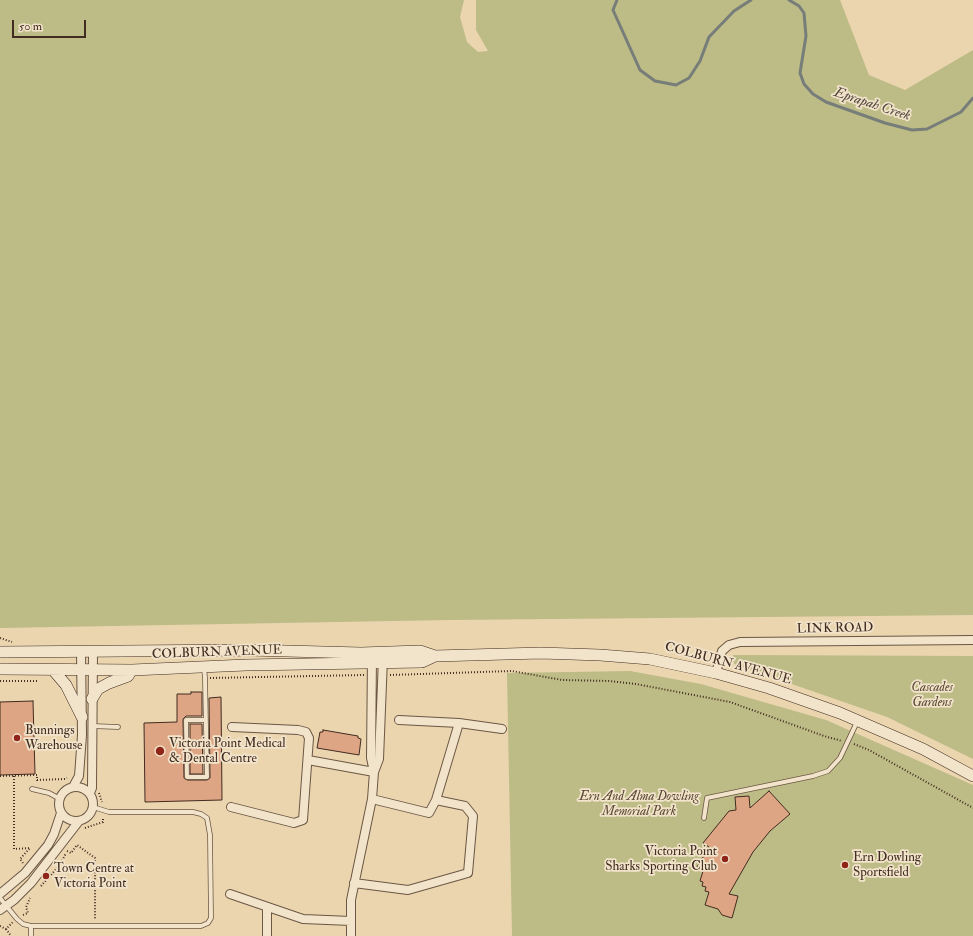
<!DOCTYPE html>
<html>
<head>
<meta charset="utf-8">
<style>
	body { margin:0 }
	#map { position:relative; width:973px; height:936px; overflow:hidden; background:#ead5af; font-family:"IM FELL Double Pica",serif }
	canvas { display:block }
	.scale { position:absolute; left:12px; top:20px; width:74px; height:18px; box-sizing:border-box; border:2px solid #422b20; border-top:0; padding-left:5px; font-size:12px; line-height:14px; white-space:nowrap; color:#422b20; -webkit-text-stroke:3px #f1e4cb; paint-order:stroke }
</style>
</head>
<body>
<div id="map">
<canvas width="973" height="936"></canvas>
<div class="scale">50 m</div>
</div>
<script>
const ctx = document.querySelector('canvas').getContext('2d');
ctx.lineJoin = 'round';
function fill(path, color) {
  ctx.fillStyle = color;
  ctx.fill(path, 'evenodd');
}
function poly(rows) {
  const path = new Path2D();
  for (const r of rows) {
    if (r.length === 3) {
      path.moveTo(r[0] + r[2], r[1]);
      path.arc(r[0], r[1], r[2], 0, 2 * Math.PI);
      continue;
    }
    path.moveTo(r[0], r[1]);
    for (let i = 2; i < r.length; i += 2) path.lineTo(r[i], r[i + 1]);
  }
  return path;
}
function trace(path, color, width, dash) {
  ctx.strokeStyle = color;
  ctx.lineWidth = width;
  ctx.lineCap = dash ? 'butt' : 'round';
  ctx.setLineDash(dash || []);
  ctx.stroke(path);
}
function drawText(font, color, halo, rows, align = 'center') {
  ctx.font = font + ' "IM FELL Double Pica",serif';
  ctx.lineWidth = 3.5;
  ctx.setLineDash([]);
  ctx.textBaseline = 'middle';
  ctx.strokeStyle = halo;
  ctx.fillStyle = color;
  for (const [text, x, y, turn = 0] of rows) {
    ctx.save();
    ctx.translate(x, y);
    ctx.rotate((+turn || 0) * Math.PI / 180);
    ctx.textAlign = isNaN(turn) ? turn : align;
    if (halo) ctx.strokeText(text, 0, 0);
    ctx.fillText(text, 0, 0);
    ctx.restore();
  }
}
fill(poly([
	[0,0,464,0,460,17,467,42,478,52,488,51,476,30,476,0,840,0,869,75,905,90,973,50,973,615,449,620,0,628],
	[733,655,973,656,973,759,887,717,734,664],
	[630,671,701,684,826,720,973,785,973,936,512,936,507,673]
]), '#bdbb86');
trace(poly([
	[617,0,613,10,640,70,655,81,676,85,689,78,700,61,709,37,734,11,751,0],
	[789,0,799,6,804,13,806,36,800,73,804,84,813,94,826,102,885,123,912,130,927,129,961,112,973,98]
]), '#777e79', 3);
const building = poly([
	[191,692,202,692,202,716,186,716,183,719,184,778,187,780,207,780,210,778,209,698,221,697,222,800,145,802,144,723,177,722,177,694,191,694,191,692],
	[33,701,35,774,0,775,0,702,33,701],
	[190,724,202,724,203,774,190,774,190,724],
	[323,730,358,736,358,738,361,739,359,755,317,748,320,732,323,732,323,730],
	[769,791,790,814,770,831,753,852,729,894,738,896,732,918,722,915,718,909,705,905,709,892,705,891,706,887,702,886,703,882,700,881,703,871,697,867,709,847,703,843,729,811,736,810,735,797,749,796,750,808,769,791]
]);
fill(building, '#dda583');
trace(building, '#422b20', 1);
const service = poly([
	[204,667,205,678,207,777,187,777,186,720,206,720],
	[92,726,118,727],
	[32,789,49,793,60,799],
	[704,818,707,798,813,776,828,771,840,758,857,722],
	[0,898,17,919,23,924,31,926,201,926,208,923,211,918,210,835,207,818,201,814,193,812,109,812,93,807],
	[31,926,31,936]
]);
const minor = poly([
	[372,657,371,758,374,772],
	[716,673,722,651,729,645,740,642,973,640],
	[399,720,459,723,502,729],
	[308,760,374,772],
	[76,804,17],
	[73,787,79,776,82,735,81,651],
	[90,793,92,788,93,651],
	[372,799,429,813,436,800,459,723],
	[231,807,294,823,303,820,309,738,306,732,298,730,232,727],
	[354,883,408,890,468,873,473,816,465,806,436,800],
	[0,894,25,873,48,845,54,834,61,813],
	[230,894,303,919,351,921],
	[267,907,267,936],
	[0,910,14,900,31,883,79,821],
	[351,936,351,900,372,799,374,772,379,759,383,658]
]);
const secondary = poly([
	[0,652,249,650,361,653,420,651,435,656,541,653,600,655,650,659,716,673,769,688,840,713,923,749,973,776],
	[0,669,132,670,246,665,422,662,435,656],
	[54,671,66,685,82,717],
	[92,699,98,689,109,683,128,676,132,670]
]);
trace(service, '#6c5644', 5.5);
trace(minor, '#6c5644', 10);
trace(secondary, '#422b20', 12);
trace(poly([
	[0,638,12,642],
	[390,675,512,671,562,680,609,681,636,684,730,702,824,736,842,741],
	[210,678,364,675],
	[0,681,39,681],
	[854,744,869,750,973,808],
	[0,776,37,775,37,780,65,779,67,778],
	[14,776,14,849,30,848,20,859,23,863],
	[99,793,102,802],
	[85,828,103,822,103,817],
	[67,851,71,853,77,845,95,858,95,920],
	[41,886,60,865,66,853],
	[23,915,28,913,26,907,30,898],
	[0,926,6,929,13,922],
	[6,929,11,936]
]), '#422b20', 2, [1, 2]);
trace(service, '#f1e4cb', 4);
trace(minor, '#f1e4cb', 8);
trace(secondary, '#f1e4cb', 11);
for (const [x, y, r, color] of [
	[17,738,4,"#8f2418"],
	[160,751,5,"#8f2418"],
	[725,859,4,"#8f2418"],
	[845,865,4,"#8f2418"],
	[46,876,4,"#8f2418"]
]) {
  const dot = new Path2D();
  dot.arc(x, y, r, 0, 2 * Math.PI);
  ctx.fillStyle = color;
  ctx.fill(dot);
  trace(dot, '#f1e4cb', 1.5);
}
drawText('13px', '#422b20', '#f1e4cb', [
	["LINK ROAD",835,629,-1],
	["COLBURN AVENUE",217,653,-2],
	["COLBURN AVENUE",728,664,15]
]);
drawText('italic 13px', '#5b4834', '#f1e4cb', [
	["Cascades",932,688],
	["Gardens",932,703],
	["Ern And Alma Dowling",639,797],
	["Memorial Park",639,812]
]);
drawText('13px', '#422b20', '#f1e4cb', [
	["Bunnings",25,731],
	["Warehouse",25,746],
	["Victoria Point Medical",169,744],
	["& Dental Centre",169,759],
	["Victoria Point",717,852,"right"],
	["Sharks Sporting Club",717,867,"right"],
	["Ern Dowling",853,858],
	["Sportsfield",853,873],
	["Town Centre at",54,869],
	["Victoria Point",54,884]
], 'left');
drawText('italic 14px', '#54473e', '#f1e4cb', [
	["Eprapah Creek",872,105,18]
]);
</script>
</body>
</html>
